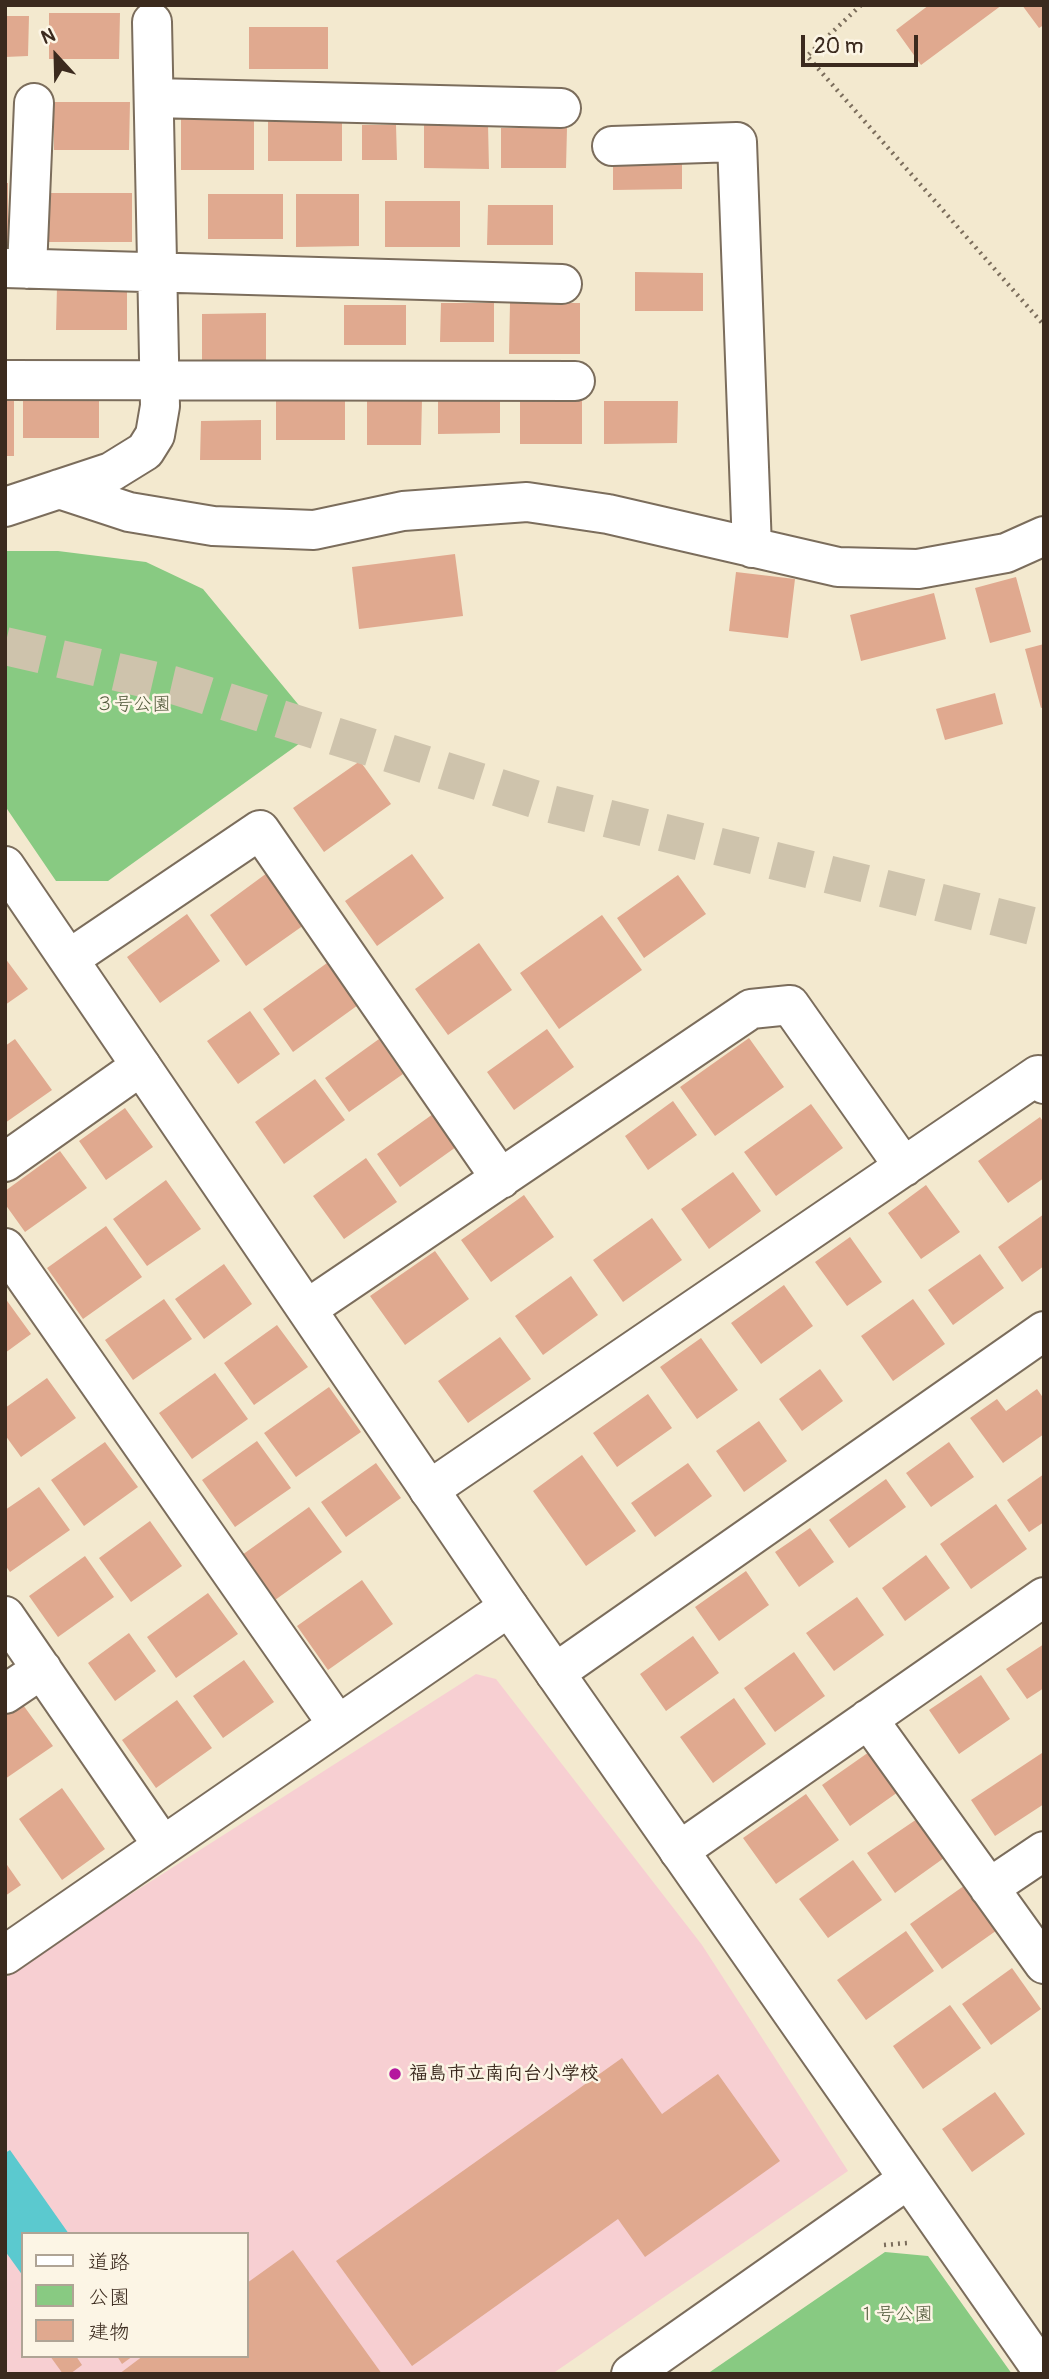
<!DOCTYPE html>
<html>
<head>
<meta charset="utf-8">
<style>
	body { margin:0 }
	#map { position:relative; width:1049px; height:2379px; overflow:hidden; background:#f3e9cf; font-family:Pangolin,"Klee One",sans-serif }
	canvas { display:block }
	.frame { position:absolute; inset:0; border:7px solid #3b2a1e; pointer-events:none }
	.legend { position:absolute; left:21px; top:2232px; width:228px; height:126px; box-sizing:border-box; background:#fcf5e5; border:2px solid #afa495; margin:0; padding:9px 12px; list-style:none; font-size:21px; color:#3b2a1e }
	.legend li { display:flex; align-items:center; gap:14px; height:35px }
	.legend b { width:35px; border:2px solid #afa495 }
	.north { position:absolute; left:21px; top:21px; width:70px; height:70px; -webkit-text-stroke:5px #fcf5e5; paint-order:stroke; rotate:338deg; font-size:19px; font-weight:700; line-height:28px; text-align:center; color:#3b2a1e }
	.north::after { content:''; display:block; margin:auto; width:24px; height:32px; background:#3b2a1e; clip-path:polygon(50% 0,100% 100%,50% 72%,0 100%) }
	.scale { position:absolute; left:801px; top:35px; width:117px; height:32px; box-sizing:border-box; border:4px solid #3b2a1e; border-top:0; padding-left:9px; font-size:21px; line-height:24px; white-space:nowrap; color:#3b2a1e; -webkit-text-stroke:5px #fcf5e5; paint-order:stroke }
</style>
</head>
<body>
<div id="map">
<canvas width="1049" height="2379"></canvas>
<div class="frame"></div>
<ul class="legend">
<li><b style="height:9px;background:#fff"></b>道路</li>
<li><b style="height:19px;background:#88ca82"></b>公園</li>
<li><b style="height:19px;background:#e0a98f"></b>建物</li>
</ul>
<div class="north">N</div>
<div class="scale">20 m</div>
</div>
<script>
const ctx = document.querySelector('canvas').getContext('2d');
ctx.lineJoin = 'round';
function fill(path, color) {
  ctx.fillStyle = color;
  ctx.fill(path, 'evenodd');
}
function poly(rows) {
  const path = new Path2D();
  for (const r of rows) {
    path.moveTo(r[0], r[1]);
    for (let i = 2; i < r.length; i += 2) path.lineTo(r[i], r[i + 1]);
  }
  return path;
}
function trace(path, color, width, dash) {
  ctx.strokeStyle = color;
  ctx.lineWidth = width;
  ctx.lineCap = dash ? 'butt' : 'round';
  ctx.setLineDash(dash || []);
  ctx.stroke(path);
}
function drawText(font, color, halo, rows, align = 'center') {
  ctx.font = font + ' Pangolin,"Klee One",sans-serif';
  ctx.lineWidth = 5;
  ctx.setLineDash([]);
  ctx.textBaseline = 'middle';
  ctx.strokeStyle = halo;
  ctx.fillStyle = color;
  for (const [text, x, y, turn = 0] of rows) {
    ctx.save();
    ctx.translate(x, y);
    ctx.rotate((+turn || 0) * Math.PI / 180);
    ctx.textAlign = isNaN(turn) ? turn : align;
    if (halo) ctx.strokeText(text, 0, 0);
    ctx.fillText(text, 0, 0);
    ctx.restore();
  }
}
fill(poly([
	[476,1674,496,1679,702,1945,848,2171,552,2374,9,2374,5,2368,5,1978,120,1901],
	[23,2234,247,2234,247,2356,23,2356]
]), '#f7cfd2');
fill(poly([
	[5,551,58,551,146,562,203,589,302,709,303,741,108,881,56,881,5,806],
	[885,2252,928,2256,1012,2374,707,2374]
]), '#88ca82');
fill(poly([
	[10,2150,69,2234,23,2234,23,2276,5,2251,5,2153]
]), '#5bc9cf');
fill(poly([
	[929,5,1002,5,921,65,896,30],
	[1022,5,1044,5,1044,25,1039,28],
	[49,13,120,13,119,59,49,59],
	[5,16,29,16,28,56,5,57],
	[249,27,328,27,328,69,249,69],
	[54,102,130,102,129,150,54,150],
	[181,114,254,114,254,170,181,170],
	[268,120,342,120,342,161,268,161],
	[488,124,489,169,424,168,424,125],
	[362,125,396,125,397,160,362,160],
	[501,128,567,128,566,168,501,168],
	[613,156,682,156,682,189,613,190],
	[5,183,8,183,8,243,5,243],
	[48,193,132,193,132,242,47,242],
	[208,194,283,194,283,239,208,239],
	[296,194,359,194,359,246,296,247],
	[385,201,460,201,460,247,385,247],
	[488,205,553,205,553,245,487,245],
	[635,272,703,273,703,311,635,311],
	[57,286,127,286,127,330,56,330],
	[441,303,494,303,494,342,440,342],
	[510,303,580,303,580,354,509,354],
	[344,305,406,305,406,345,344,345],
	[266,313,266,366,202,366,202,314],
	[99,391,99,438,23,438,23,392],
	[438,398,500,398,500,433,438,434],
	[276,399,345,399,345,440,276,440],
	[367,399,422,399,421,445,367,445],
	[582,399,582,444,520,444,520,400],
	[5,400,14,400,14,456,5,456],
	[604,401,678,401,677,443,604,444],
	[261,420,261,460,200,460,201,421],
	[455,554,463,616,359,629,352,567],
	[736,572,795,579,788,638,729,631],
	[1016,577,1031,632,990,643,975,588],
	[934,593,946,639,861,661,850,615],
	[1044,644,1044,707,1041,708,1025,649],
	[995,693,1003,724,945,740,936,709],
	[360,761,391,804,324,852,293,808],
	[412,854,444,898,377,946,345,901],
	[267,873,304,925,246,966,210,915],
	[678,875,706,914,644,958,617,918],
	[187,914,220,961,160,1003,127,957],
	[602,915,642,970,559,1029,520,973],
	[479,943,512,990,448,1035,415,989],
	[5,958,28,989,5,1005],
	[334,958,365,1000,293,1052,263,1009],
	[250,1011,280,1054,238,1084,207,1041],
	[547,1029,574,1067,514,1110,487,1072],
	[749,1038,784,1087,715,1136,680,1087],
	[15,1039,52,1090,5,1123,5,1046],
	[379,1039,403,1074,349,1112,325,1078],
	[315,1079,345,1120,284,1164,255,1122],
	[673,1101,697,1135,648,1170,625,1136],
	[811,1104,843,1148,776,1196,744,1152],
	[125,1108,153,1147,106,1180,79,1141],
	[433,1114,456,1147,400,1187,377,1154],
	[1040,1117,1044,1123,1044,1178,1008,1203,978,1161],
	[60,1151,87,1188,25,1232,5,1204,5,1191],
	[366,1158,397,1202,344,1239,313,1196],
	[733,1172,761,1211,709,1249,681,1209],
	[166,1180,201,1229,147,1266,113,1219],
	[926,1185,960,1232,921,1259,888,1213],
	[524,1195,554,1237,491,1282,461,1240],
	[1044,1214,1044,1266,1022,1282,998,1247],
	[652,1218,682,1260,623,1302,593,1260],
	[106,1226,142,1277,83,1319,47,1268],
	[850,1237,882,1282,847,1306,815,1262],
	[435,1251,469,1299,405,1345,370,1296],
	[980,1254,1004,1288,953,1325,928,1290],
	[224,1264,252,1304,204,1339,175,1299],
	[571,1276,598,1315,543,1355,515,1316],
	[784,1285,813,1326,761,1364,731,1323],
	[5,1298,31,1334,5,1353],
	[164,1299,192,1339,133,1380,105,1340],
	[913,1299,945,1344,893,1381,861,1336],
	[277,1325,308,1367,254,1405,224,1363],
	[500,1337,531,1379,468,1423,438,1381],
	[701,1338,738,1390,697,1419,660,1367],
	[820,1369,843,1401,802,1431,779,1399],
	[215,1373,248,1419,192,1459,159,1413],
	[47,1378,76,1418,21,1457,5,1435,5,1408],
	[329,1387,361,1432,296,1477,264,1433],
	[1037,1389,1044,1399,1044,1434,1003,1463,970,1418,997,1399,1006,1411],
	[648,1394,672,1428,617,1467,593,1433],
	[759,1421,787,1461,744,1492,716,1451],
	[257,1441,291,1488,235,1527,202,1480],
	[105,1442,138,1487,84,1526,51,1480],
	[949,1442,974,1477,931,1507,906,1473],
	[582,1455,636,1531,586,1566,533,1491],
	[376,1463,401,1498,346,1537,321,1502],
	[688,1463,712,1496,655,1537,631,1503],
	[1044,1474,1044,1522,1029,1532,1007,1500],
	[886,1479,906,1507,849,1548,829,1520],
	[39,1487,70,1530,10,1572,5,1565,5,1510],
	[996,1504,1027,1549,971,1589,940,1544],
	[309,1507,342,1552,275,1600,242,1555],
	[150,1521,182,1566,131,1602,99,1558],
	[810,1528,834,1562,799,1587,775,1552],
	[926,1555,950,1588,905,1621,882,1588],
	[85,1556,114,1597,58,1637,29,1596],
	[746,1571,769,1605,719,1641,695,1607],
	[362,1580,393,1624,328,1670,297,1626],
	[208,1593,238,1634,176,1678,147,1637],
	[857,1597,884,1635,834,1671,806,1633],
	[129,1633,156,1671,115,1701,88,1663],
	[693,1636,719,1673,666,1711,640,1674],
	[1044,1644,1044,1688,1027,1699,1006,1669],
	[794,1652,825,1696,775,1732,744,1688],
	[244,1660,274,1702,223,1738,193,1696],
	[981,1675,1010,1719,959,1754,929,1710],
	[18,1698,53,1746,5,1779,5,1708],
	[734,1698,766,1744,713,1783,680,1737],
	[177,1700,212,1748,156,1788,122,1740],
	[869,1752,898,1792,850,1826,822,1785],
	[1042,1753,1044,1804,995,1836,971,1800],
	[62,1788,105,1849,62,1880,19,1819],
	[806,1794,839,1840,776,1884,743,1838],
	[917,1819,944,1858,895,1893,867,1853],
	[853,1860,882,1900,828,1938,799,1899],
	[5,1862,21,1885,5,1896],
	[968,1883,1000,1928,942,1969,910,1924],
	[906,1931,934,1971,866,2020,837,1980],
	[1012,1968,1041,2009,991,2045,962,2004],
	[950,2005,981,2048,923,2089,893,2046],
	[622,2058,662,2114,718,2074,780,2161,645,2257,618,2219,412,2366,336,2261],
	[995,2092,1025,2134,972,2172,942,2129],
	[293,2250,382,2374,119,2374,143,2356,247,2356,247,2283],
	[50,2356,76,2356,82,2365,70,2374,63,2374],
	[117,2356,133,2356,122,2364]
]), '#e0a98f');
trace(poly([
	[5,646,173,685,547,803,1044,929]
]), '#cec3ac', 38, [38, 19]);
const minor = poly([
	[154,98,561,108],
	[612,146,737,142,752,548],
	[5,268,562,284],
	[27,269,34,103],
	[5,380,575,381],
	[59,489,129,512,213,526,314,530,403,511,527,502,608,514,838,567,918,569,1006,553,1044,536],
	[5,507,111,472,145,451,155,435,160,406,152,22],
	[69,959,260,830,501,1179],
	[5,1162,141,1066],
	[5,1248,338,1725],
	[307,1309,751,1009,790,1005,904,1167],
	[429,1490,1038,1075,1044,1084],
	[5,1616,163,1846],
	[555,1673,1044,1331],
	[5,1694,42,1669],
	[868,1719,1044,1964],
	[679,1851,1044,1597],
	[989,1888,1044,1851],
	[5,1955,509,1607]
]);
const tertiary = poly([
	[5,866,509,1607,1044,2373],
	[631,2374,907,2180]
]);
trace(minor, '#7b6d5c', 42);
trace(tertiary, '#7b6d5c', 42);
trace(poly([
	[861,5,807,56,1044,325],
	[884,2245,907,2243]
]), '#7b6d5c', 4.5, [2, 5]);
trace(minor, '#fff', 38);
trace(tertiary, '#fff', 38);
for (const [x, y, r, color] of [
	[395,2074,7,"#b5179e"]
]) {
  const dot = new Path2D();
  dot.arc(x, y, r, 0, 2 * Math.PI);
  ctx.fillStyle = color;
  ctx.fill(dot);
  trace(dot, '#fcf5e5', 2.5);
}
drawText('19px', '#525a3c', '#fcf5e5', [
	["３号公園",133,705],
	["１号公園",895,2315]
]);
drawText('bold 19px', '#3b2a1e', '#fcf5e5', [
	["福島市立南向台小学校",409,2074]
], 'left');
</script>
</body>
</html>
